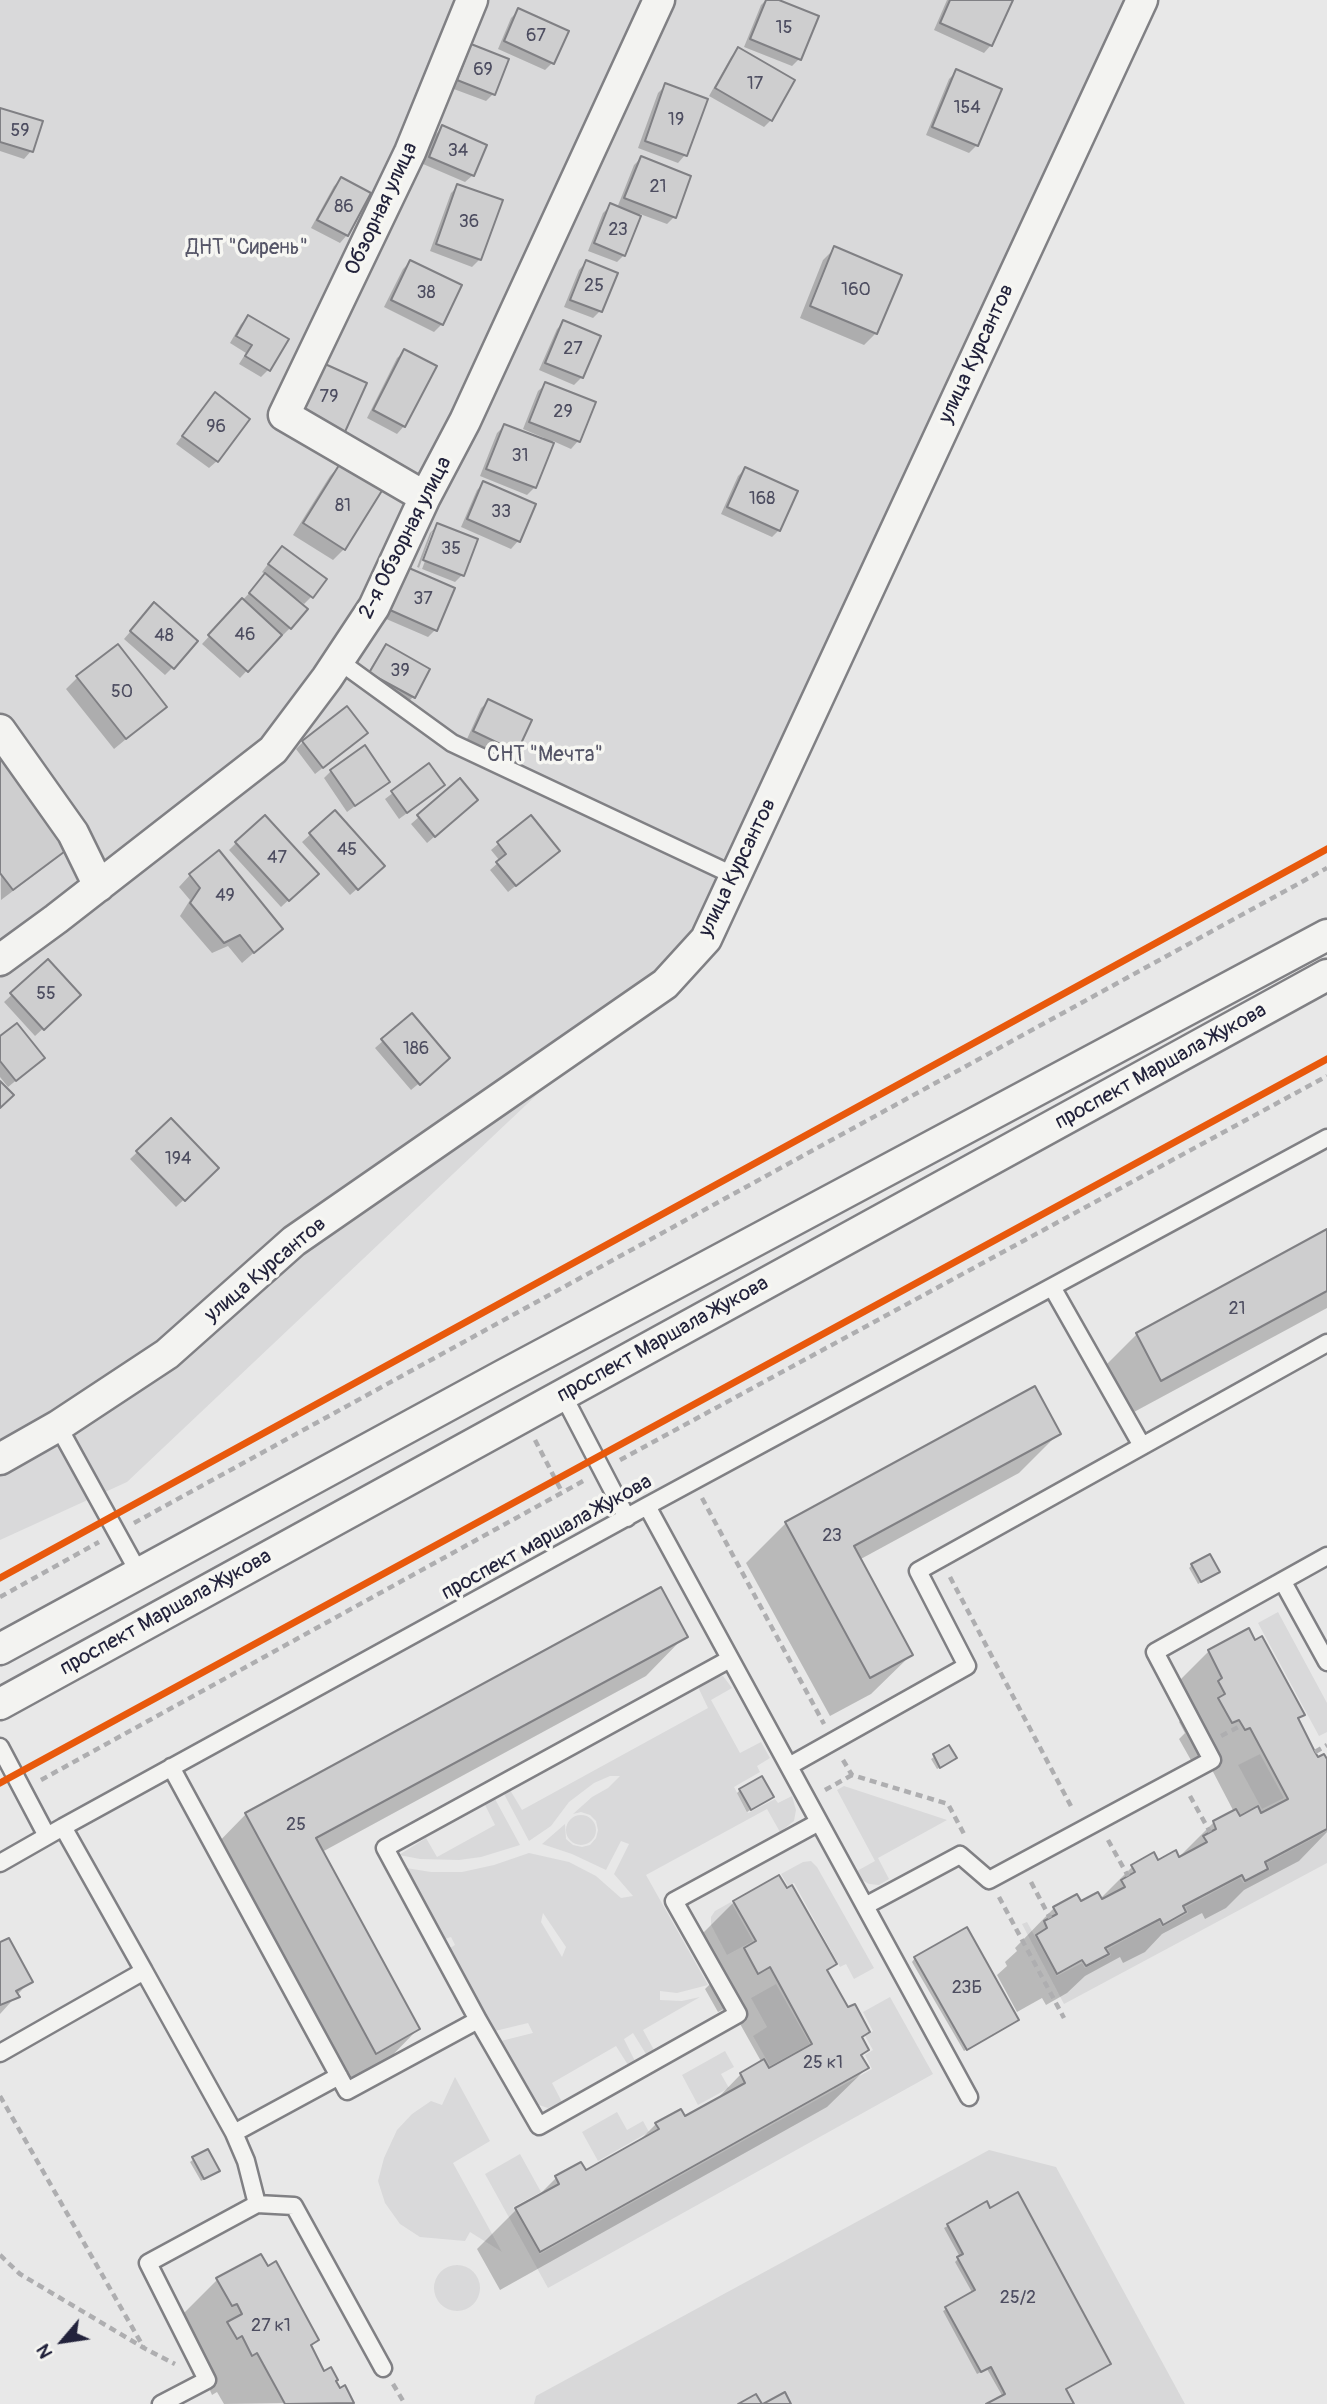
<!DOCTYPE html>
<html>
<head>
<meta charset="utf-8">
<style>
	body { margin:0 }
	#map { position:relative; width:1327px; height:2404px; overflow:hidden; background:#e8e8e8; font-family:Pangolin,sans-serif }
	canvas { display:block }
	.north { position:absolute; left:28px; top:2306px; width:70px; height:70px; -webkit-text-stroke:5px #f6f6f2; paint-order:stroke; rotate:241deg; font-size:19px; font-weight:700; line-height:28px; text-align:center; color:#22223b }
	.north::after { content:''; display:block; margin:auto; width:24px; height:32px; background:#22223b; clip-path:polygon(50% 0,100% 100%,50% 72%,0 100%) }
</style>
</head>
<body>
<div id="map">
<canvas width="1327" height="2404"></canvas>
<div class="north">N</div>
</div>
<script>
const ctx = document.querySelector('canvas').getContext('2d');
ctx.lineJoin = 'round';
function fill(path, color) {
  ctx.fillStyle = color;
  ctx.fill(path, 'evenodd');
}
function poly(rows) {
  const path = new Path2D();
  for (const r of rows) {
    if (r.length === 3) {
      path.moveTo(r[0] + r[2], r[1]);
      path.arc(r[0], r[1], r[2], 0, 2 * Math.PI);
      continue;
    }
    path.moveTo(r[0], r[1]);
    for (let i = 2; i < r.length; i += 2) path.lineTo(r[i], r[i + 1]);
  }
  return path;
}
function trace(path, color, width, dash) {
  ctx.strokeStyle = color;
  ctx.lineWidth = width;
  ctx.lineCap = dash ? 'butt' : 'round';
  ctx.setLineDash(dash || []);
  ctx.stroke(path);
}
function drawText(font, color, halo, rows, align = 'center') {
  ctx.font = font + ' Pangolin,sans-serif';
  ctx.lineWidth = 7;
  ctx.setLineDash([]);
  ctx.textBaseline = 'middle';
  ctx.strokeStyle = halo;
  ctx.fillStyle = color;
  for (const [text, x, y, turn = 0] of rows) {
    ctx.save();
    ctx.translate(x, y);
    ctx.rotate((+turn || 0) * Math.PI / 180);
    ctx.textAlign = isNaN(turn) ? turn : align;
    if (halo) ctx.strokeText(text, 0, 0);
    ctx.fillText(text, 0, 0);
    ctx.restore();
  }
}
fill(poly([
	[989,2150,1056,2167,1185,2404,534,2404,536,2396]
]), '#d8d8d9');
fill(poly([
	[0,0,1152,0,744,899,127,1482,0,1540],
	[1278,1612,1327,1703,1327,1732,1319,1736,1258,1623],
	[723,1676,732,1688,711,1700,740,1753,761,1742,770,1758,757,1766,760,1772,734,1787,748,1813,775,1799,778,1803,792,1796,796,1810,794,1821,780,1832,767,1809,646,1875,708,1985,677,1993,660,1991,660,2000,682,2001,700,1997,643,2030,654,2050,646,2054,633,2033,624,2039,635,2061,628,2065,616,2046,552,2083,562,2102,548,2108,539,2105,501,2041,533,2033,528,2023,495,2031,450,1948,455,1945,451,1937,445,1939,406,1868,431,1872,462,1872,494,1865,529,1853,569,1862,596,1876,621,1898,633,1896,614,1874,629,1844,621,1841,606,1870,572,1854,542,1844,565,1824,566,1839,573,1845,582,1847,590,1845,596,1838,598,1830,596,1821,590,1815,581,1812,573,1814,592,1797,608,1788,620,1776,610,1776,594,1783,569,1802,551,1826,529,1841,504,1794,510,1790,522,1810,708,1708,698,1687,717,1677],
	[543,1913,566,1947,562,1957,541,1922],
	[1260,1754,1284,1798,1262,1809,1238,1765],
	[844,1786,947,1820,878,1858,889,1879,879,1885,869,1884,862,1880,857,1871,875,1861,837,1790],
	[495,1799,520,1845,481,1857,459,1860,420,1859,399,1855,426,1838,437,1857,495,1825,485,1805],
	[581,1830,15],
	[1327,1831,1327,1863,1064,2004,1022,1924,1027,1922,1057,1976,1082,1963,1085,1968,1111,1955,1108,1949,1159,1921,1162,1927,1188,1913,1186,1907,1240,1878,1244,1883,1270,1869,1267,1863],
	[811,1861,817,1867,874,1968,854,1979,846,1964,840,1967,794,1883,788,1886,781,1874,803,1862],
	[731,1902,753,1941,727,1955,711,1925,711,1917,715,1911],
	[776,1984,810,2044,770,2066,753,2036,767,2027,751,1998],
	[890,1997,933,2074,548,2288,485,2174,520,2154,541,2192,513,2207,540,2254,872,2069,865,2055,873,2050,865,2036,873,2031,863,2012],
	[725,2051,734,2067,721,2074,729,2088,698,2105,682,2075],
	[455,2077,490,2141,453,2163,502,2252,470,2232,465,2241,420,2237,400,2224,385,2203,378,2181,384,2158,397,2130,412,2114,431,2101,442,2105],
	[617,2112,627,2130,643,2121,649,2132,598,2161,582,2132],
	[457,2288,23]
]), '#d9d9da');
fill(poly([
	[766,0,775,0,799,59,792,66,744,47,761,5],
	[947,0,1011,0,991,45,984,53,934,30],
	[519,10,552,63,545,70,498,49,511,18],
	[472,46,493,94,486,101,451,88,464,54],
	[738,50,771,120,764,127,709,96,731,57],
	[957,71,977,145,969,153,926,135,949,79],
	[666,85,685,155,678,163,638,148,658,93],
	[0,110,31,151,24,159,0,151],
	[443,127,473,175,465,182,423,164,435,135],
	[641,158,674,217,667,224,640,214,624,255,617,262,588,251,603,213,610,206,617,208,634,165],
	[341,179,347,235,340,243,311,228,334,186],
	[458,186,480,259,472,267,430,251,451,193],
	[835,248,876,333,864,345,800,318,823,260],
	[410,262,442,324,434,332,384,307,403,269],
	[586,262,600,311,593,318,564,307,579,270],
	[248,317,269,369,261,377,239,364,246,353,230,343,241,324],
	[564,322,599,337,582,377,574,385,539,370,557,329],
	[405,351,404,426,397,434,367,418,397,358],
	[546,384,578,441,571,449,553,441,535,487,527,495,480,476,497,433,504,426,543,441,544,438,523,429,538,391],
	[208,402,217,461,209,468,176,444],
	[341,464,344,549,333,560,293,535,330,476],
	[745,469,779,530,772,537,721,514,738,476],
	[484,483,534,505,518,541,511,549,461,527,477,490],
	[438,525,462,575,455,582,417,567,430,533],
	[432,532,436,532,422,569,419,568],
	[275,555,311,597,304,604,296,598,290,628,283,635,281,634,240,678,202,644,266,575,262,572],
	[409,570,435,630,428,637,384,618,402,577],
	[147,612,173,667,165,675,124,639],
	[386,647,413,697,406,704,363,681,379,654],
	[78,677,165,707,114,749,66,689],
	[489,701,516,751,508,758,467,739,481,708],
	[358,740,315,774,296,749,303,742],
	[0,754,70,846,58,857,1,900],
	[428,766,436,792,399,819,385,799],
	[331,771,388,782,347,812,324,778],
	[460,781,469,807,427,843,411,824],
	[335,812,375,873,350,895,302,842],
	[530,817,550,858,508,892,490,870,500,861,491,850],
	[236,843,309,881,281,907,229,850],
	[190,875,281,929,242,963,228,946,212,953,180,916,190,900,179,887],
	[48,961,79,995,35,1036,4,1002],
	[412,1015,441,1065,411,1090,375,1048],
	[0,1039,35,1065,8,1087,0,1077],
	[171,1120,217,1168,176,1207,130,1159],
	[1327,1231,1327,1308,1121,1419,1097,1374,1137,1334],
	[1034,1388,1059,1433,1019,1473,859,1560,911,1655,871,1694,830,1716,746,1563,786,1523],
	[1192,1565,1215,1575,1198,1584,1189,1568],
	[1248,1630,1303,1714,1297,1720,1318,1760,1327,1763,1327,1832,1299,1861,1244,1890,1226,1908,1205,1919,1202,1913,1162,1934,1145,1952,1123,1963,1120,1957,1085,1976,1067,1993,1046,2005,1042,1998,1017,2012,997,1975,1007,1966,1005,1962,1017,1951,1015,1948,1054,1908,1100,1899,1132,1867,1154,1855,1158,1862,1178,1858,1214,1822,1234,1812,1210,1766,1199,1758,1192,1762,1179,1739,1185,1733,1179,1722,1183,1717,1169,1691,1209,1651],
	[685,1636,646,1676,322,1852,418,2029,379,2069,336,2092,207,1854,246,1814],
	[949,1747,952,1761,937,1769,931,1759],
	[740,1790,768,1800,747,1812,737,1793],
	[734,1902,834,1964,826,1972,847,2010,868,2032,861,2039,867,2050,860,2057,867,2068,827,2107,500,2290,477,2249,516,2210,534,2200,556,2178,585,2172,637,2143,656,2124,684,2119,713,2103,741,2074,762,2063,730,2006,718,2012,705,1989,715,1979,694,1942],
	[0,1944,30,1981,0,2014],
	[915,1958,1014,2023,964,2051,912,1962],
	[194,2159,215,2174,201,2181,190,2162],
	[986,2204,1064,2389,1072,2404,990,2404,1003,2397,987,2369,977,2374,943,2311,973,2294,955,2262,960,2257,944,2228],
	[218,2279,317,2340,310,2347,324,2374,334,2381,352,2402,224,2404,217,2392,212,2395,203,2374,197,2377,189,2363,201,2350,197,2342,192,2345,178,2319]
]), '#0003');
const building = poly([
	[766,0,779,0,819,16,801,60,750,39,766,0],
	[950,0,1013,0,992,46,940,23,950,0],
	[518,8,569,31,554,64,504,41,518,8],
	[471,44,509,59,495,95,457,80,471,44],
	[738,47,795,80,772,121,715,88,738,47],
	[956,69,1002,89,978,146,932,127,956,69],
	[665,83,708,99,687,156,645,141,665,83],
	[0,108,43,121,33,152,0,142,0,108],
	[442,125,487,145,474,176,429,157,442,125],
	[641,156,691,176,676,218,624,198,641,156],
	[341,177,371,193,348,236,317,220,341,177],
	[457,184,503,200,481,260,436,244,457,184],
	[610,203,641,216,625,256,594,243,610,203],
	[834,246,902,275,877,334,810,306,834,246],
	[410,260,462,285,443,325,391,300,410,260],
	[586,260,618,273,602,312,570,300,586,260],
	[248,315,289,339,270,371,245,356,252,345,236,336,248,315],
	[563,320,601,336,583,378,545,363,563,320],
	[404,349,437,366,405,427,373,410,404,349],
	[314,359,367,383,344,434,291,411,314,359],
	[545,382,596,402,580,442,529,422,545,382],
	[215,392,250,419,218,462,182,436,215,392],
	[504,424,554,443,536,488,486,469,504,424],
	[341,462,383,489,345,550,303,523,341,462],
	[745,467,798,491,780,531,727,507,745,467],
	[483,481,536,504,520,542,467,519,483,481],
	[437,523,478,539,464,576,423,560,437,523],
	[282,546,327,579,313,598,268,564,282,546],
	[409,568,455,588,437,631,390,610,409,568],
	[265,573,308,609,291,629,249,593,265,573],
	[242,598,282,635,248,672,208,635,242,598],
	[154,602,198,641,174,669,130,631,154,602],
	[118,644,167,707,126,739,76,676,118,644],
	[386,644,430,669,415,698,369,673,386,644],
	[488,699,532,720,517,752,473,731,488,699],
	[347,706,368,733,323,768,302,741,347,706],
	[365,745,390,782,355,806,330,770,365,745],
	[0,751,72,846,13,890,0,873,0,751],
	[429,763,445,785,407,813,391,791,429,763],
	[460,778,478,800,435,837,417,815,460,778],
	[335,810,385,866,358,890,309,833,335,810],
	[265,815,319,874,289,901,235,842,265,815],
	[531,815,560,851,516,886,496,862,506,854,497,842,531,815],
	[219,850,283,929,254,953,240,935,224,943,190,903,200,888,189,874,219,850],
	[48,959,81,995,44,1030,10,993,48,959],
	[412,1013,450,1058,420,1085,381,1039,412,1013],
	[17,1023,45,1058,16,1081,0,1061,0,1036,17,1023],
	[0,1081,14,1095,0,1108,0,1081],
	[171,1118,219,1168,185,1201,136,1151,171,1118],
	[1327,1229,1327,1291,1161,1381,1136,1333,1327,1229],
	[1035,1386,1061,1434,854,1546,913,1655,870,1678,785,1522,1035,1386],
	[1210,1554,1220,1572,1201,1582,1191,1564,1210,1554],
	[661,1587,688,1637,316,1838,420,2029,376,2054,245,1813,661,1587],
	[1249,1628,1255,1640,1262,1636,1305,1715,1298,1718,1315,1752,1318,1757,1324,1754,1327,1759,1327,1829,1265,1862,1268,1869,1245,1881,1242,1875,1183,1906,1186,1912,1163,1925,1160,1919,1105,1948,1109,1954,1086,1966,1082,1960,1057,1974,1036,1935,1047,1928,1044,1921,1057,1914,1053,1907,1077,1894,1081,1901,1098,1892,1102,1899,1125,1887,1121,1880,1135,1872,1131,1865,1154,1852,1158,1860,1176,1850,1179,1857,1207,1842,1203,1836,1216,1829,1213,1821,1236,1809,1240,1816,1258,1806,1261,1813,1288,1799,1250,1728,1245,1730,1239,1720,1232,1723,1218,1698,1225,1694,1218,1681,1222,1678,1208,1650,1249,1628],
	[949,1745,957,1758,940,1768,933,1754,949,1745],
	[762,1776,774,1797,751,1810,739,1789,762,1776],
	[779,1875,787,1888,792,1885,837,1964,827,1970,848,2007,855,2004,870,2032,862,2037,869,2050,861,2055,869,2068,540,2252,515,2208,559,2184,555,2176,581,2162,586,2170,659,2129,655,2123,681,2109,685,2116,745,2083,740,2073,764,2059,769,2068,812,2044,770,1967,758,1974,744,1948,756,1941,733,1901,779,1875],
	[967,1927,1019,2020,967,2050,914,1957,967,1927],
	[9,1938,33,1982,16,1991,20,1997,0,2005,0,1942,9,1938],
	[208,2149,220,2171,204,2179,192,2157,208,2149],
	[1018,2192,1111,2364,1066,2389,1074,2404,986,2404,1005,2394,991,2367,981,2372,945,2307,975,2290,957,2257,963,2254,947,2224,987,2201,990,2208,1018,2192],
	[261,2254,268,2266,276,2261,319,2340,311,2345,324,2371,331,2367,338,2380,336,2381,340,2388,345,2385,354,2403,285,2404,257,2353,252,2356,242,2336,237,2339,227,2322,242,2314,237,2304,232,2306,216,2278,261,2254],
	[785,2392,791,2404,763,2404,785,2392],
	[756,2394,762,2404,738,2404,756,2394]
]);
fill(building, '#cececf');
trace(building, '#808084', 2);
const service = poly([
	[339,661,452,743,735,876],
	[1052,1287,1141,1444],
	[563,1395,627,1518],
	[58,1426,139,1573],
	[647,1506,969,2097],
	[1283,1582,1327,1662],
	[730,1659,385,1848,478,2020,539,2126,738,2014,674,1901,819,1822],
	[0,1747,47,1836],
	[789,1766,967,1666,918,1571,1327,1343],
	[171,1767,347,2091,478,2020],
	[63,1827,647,1506,1327,1138],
	[0,1863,63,1827,144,1971,0,2053],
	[865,1906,960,1855,989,1880,1212,1760,1155,1652,1327,1556],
	[144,1971,234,2133,246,2161,257,2204,148,2263,207,2380,161,2404],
	[234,2133,339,2076],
	[257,2204,294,2206,383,2368]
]);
const minor = poly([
	[425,497,284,415,410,152,472,0],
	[0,730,73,833,99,886],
	[0,960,56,919,273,750,327,678,374,607,425,497,465,421,659,0],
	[0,1459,58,1426,167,1354,294,1241,665,984,706,939,1142,0],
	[0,1649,502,1376,1327,935],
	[0,1704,1327,975]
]);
trace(service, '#808084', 21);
trace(minor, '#808084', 35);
trace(poly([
	[535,1440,562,1492],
	[620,1460,1327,1076],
	[702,1498,824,1724],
	[134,1523,1327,868],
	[950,1577,1073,1810],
	[0,1597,99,1542],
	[1221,1736,1242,1725],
	[1315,1752,1327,1745],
	[843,1760,852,1775,948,1804,964,1834],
	[41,1780,585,1480],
	[825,1790,852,1775],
	[1190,1796,1210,1832],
	[1108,1840,1128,1876],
	[1031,1882,1050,1918],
	[999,1897,1064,2018],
	[0,2096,144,2348],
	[0,2255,20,2274,144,2348,175,2364],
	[393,2384,405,2404]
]), '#aeaeb0', 4.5, [7, 5]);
trace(service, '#f3f3f1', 16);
trace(minor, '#f3f3f1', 30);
trace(poly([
	[0,1578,1327,849],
	[0,1783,1327,1059]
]), '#e8590c', 7);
drawText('18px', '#4d4d60', null, [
	["15",784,28],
	["67",536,36],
	["69",483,70],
	["17",755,84],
	["154",967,108],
	["19",676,120],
	["59",20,131],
	["34",458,151],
	["21",658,187],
	["86",344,207],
	["36",469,222],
	["23",618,230],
	["25",594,286],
	["160",856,290],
	["38",426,293],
	["27",573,349],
	["79",329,397],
	["29",563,412],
	["96",216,427],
	["31",520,456],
	["168",762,499],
	["81",343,506],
	["33",501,512],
	["35",451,549],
	["37",423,599],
	["46",245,635],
	["48",164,636],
	["39",400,671],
	["50",122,692],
	["45",347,850],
	["47",277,858],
	["49",225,896],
	["55",46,994],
	["186",416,1049],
	["194",178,1159],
	["21",1237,1309],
	["23",832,1536],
	["25",296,1825],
	["23Б",967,1988],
	["25 к1",823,2063],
	["25/2",1018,2298],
	["27 к1",271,2326]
]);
drawText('21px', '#22223b', '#f6f6f2', [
	["Обзорная улица",382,209,-65],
	["улица Курсантов",977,354,-65],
	["2-я Обзорная улица",406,538,-63],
	["улица Курсантов",738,868,-64],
	["проспект Маршала Жукова",1161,1067,-29],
	["улица Курсантов",266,1270,-40],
	["проспект Маршала Жукова",663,1340,-29],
	["проспект маршала Жукова",547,1538,-29],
	["проспект Маршала Жукова",166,1613,-29]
]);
drawText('21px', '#555567', '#f6f6f2', [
	["ДНТ \"Сирень\"",247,249],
	["СНТ \"Мечта\"",545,756]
]);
</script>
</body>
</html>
